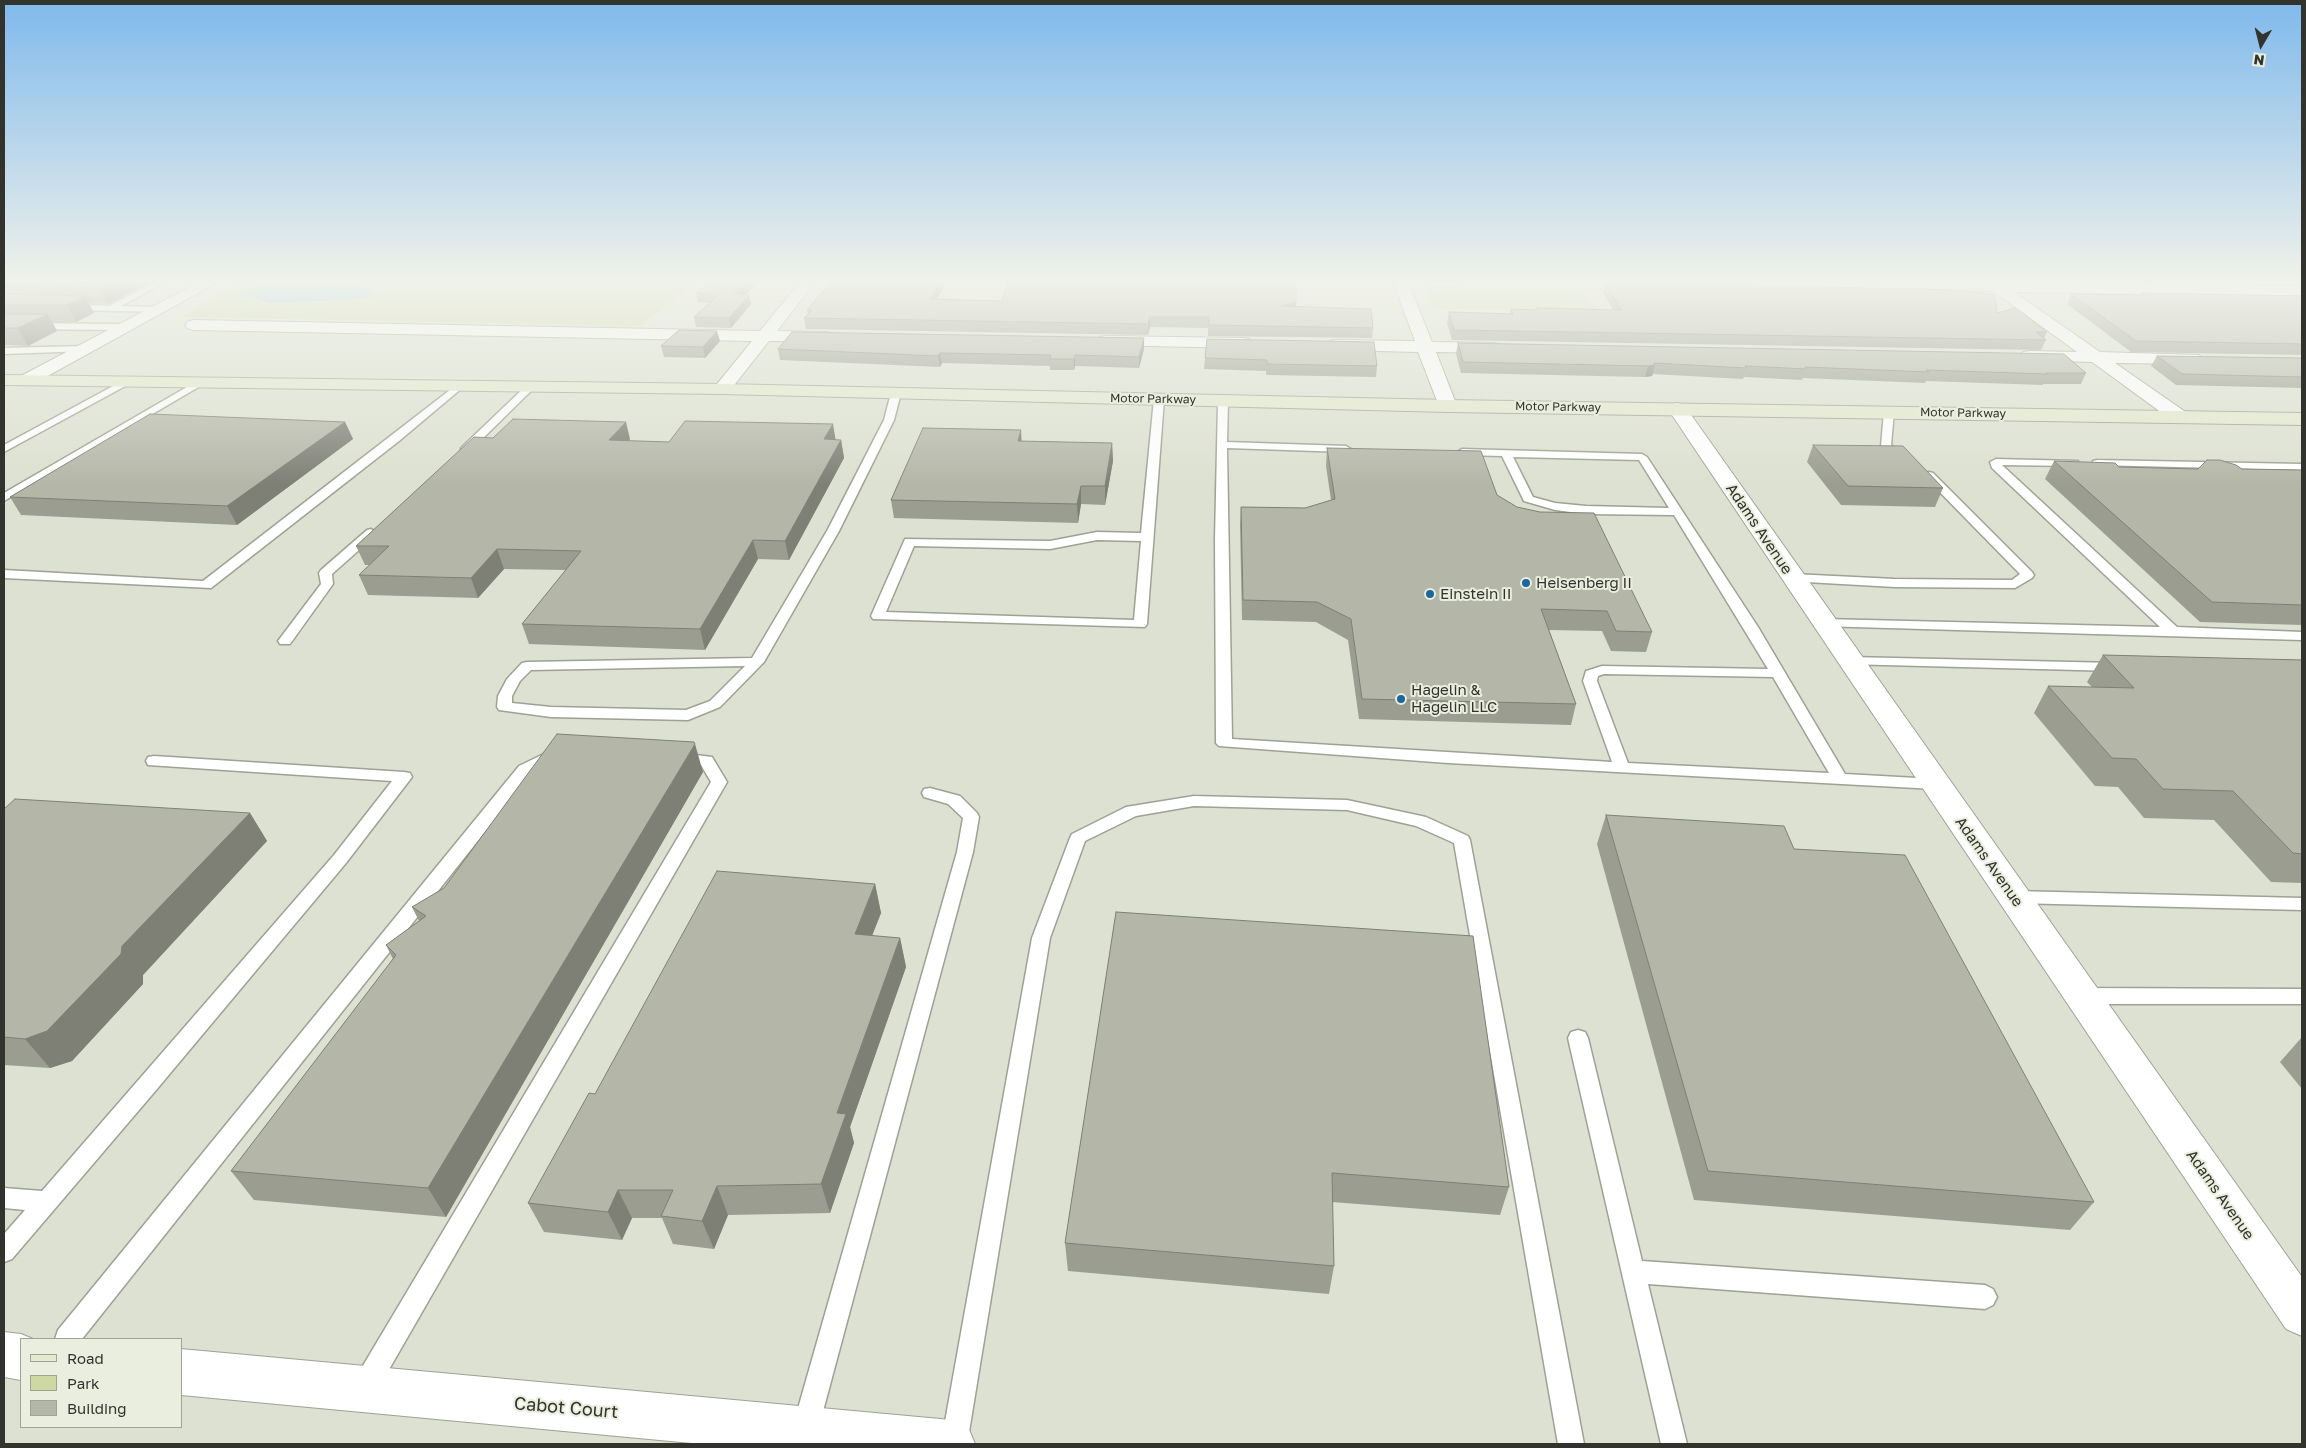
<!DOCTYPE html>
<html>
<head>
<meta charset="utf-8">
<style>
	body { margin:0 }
	#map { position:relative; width:2306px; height:1448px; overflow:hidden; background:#dde1d1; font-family:"Golos Text",sans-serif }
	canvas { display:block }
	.frame { position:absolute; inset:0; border:5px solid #32332d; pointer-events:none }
	.legend { position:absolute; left:20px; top:1338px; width:162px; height:90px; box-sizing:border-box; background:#eaeede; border:1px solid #a0a397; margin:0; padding:6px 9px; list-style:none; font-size:15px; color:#32332d }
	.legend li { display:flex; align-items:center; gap:10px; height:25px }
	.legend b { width:25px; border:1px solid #a0a397 }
	.north { position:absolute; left:2236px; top:20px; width:50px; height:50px; -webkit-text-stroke:4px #eaeede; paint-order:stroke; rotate:188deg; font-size:14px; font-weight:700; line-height:20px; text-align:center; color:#32332d }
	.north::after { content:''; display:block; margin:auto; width:18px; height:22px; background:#32332d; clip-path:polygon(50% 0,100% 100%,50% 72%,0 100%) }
</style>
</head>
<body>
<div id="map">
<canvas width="2306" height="1448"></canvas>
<div class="frame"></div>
<ul class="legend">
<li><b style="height:6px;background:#e3e8ce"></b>Road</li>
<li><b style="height:14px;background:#ced8a3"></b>Park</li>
<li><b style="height:14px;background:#b4b7a8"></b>Building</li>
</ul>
<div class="north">N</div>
</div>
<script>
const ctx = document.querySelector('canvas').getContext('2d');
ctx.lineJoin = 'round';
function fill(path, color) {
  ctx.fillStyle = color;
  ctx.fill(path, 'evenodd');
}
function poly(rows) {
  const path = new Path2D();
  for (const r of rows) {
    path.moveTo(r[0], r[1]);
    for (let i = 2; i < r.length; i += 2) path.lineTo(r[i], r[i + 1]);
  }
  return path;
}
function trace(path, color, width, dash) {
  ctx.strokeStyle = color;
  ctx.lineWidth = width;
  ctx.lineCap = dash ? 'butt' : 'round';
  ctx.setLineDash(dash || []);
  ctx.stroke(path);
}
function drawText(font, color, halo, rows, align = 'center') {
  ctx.font = font + ' "Golos Text",sans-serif';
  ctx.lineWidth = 4;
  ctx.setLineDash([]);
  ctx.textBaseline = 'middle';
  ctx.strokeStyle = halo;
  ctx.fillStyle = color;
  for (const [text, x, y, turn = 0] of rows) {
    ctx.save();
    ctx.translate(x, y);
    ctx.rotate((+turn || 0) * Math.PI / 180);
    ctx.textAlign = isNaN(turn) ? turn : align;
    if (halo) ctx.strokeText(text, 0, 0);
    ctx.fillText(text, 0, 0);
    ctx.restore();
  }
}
fill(poly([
	[235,282,696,282,640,326,181,317,217,297,225,288],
	[1425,286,1582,289,1597,311,1434,309]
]), '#ced8a3');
fill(poly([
	[333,282,370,289,376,296,348,300,270,303,249,296,245,292,268,285,290,283]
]), '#82c1f3');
const service = poly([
	[155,282,166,282,121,306,158,307,162,310,161,312,72,310,68,307,72,304,109,306,155,282],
	[4,323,125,324,129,327,125,330,4,329,4,323],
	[85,346,90,349,88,351,4,354,4,348,85,346],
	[126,379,131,382,129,384,4,452,4,445,126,379],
	[199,380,202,381,202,385,4,501,4,493,199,380],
	[459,383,464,386,462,388,399,441,211,588,4,578,4,570,203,581,459,383],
	[530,384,535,387,533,389,469,452,461,452,461,448,527,385,530,384],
	[896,390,901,393,894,420,839,531,764,662,720,707,688,720,551,717,499,710,497,707,498,696,507,679,522,663,527,662,752,658,827,531,884,420,891,393,896,390],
	[745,666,710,701,686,710,551,707,512,703,512,696,520,681,531,670,745,666],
	[1159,396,1164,399,1147,624,1145,627,873,619,871,616,905,539,1050,541,1097,532,1141,533,1154,399,1159,396],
	[1097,540,1141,541,1134,620,886,612,914,546,1050,549,1097,540],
	[1223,398,1228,401,1227,442,1346,446,1351,449,1346,452,1227,448,1232,739,1612,762,1583,681,1586,671,1602,666,1768,669,1674,515,1586,514,1555,510,1524,501,1502,456,1462,455,1457,452,1462,449,1642,454,1647,457,1758,627,1845,774,1935,779,1941,780,1943,784,1941,788,1935,789,1448,763,1219,746,1216,743,1215,539,1218,401,1223,398],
	[1513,457,1639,460,1669,508,1586,506,1555,503,1533,497,1513,457],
	[1604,674,1773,677,1829,773,1628,763,1597,681,1598,676,1604,674],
	[1889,409,1894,412,1891,445,1905,456,1905,460,1897,460,1881,446,1884,412,1889,409],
	[1996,459,2078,461,2078,465,2074,466,2002,465,2177,627,2302,632,2302,640,1819,626,1817,623,1819,620,1824,619,2160,627,1992,468,1990,462,1996,459],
	[2097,460,2302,464,2302,470,2093,465,2093,461,2097,460],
	[1929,472,1933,473,2032,572,2034,575,2032,578,2015,588,1895,587,1788,581,1787,578,1793,574,1895,579,2012,580,2020,574,1925,477,1923,475,1925,473,1929,472],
	[371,529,377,533,375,536,332,574,333,584,290,644,280,644,278,641,321,584,319,573,321,570,367,530,371,529],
	[1850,657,2116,663,2123,667,2116,671,1845,664,1843,661,1845,658,1850,657],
	[552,750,557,752,560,755,557,758,531,774,82,1339,55,1339,58,1330,519,766,552,750],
	[680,753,712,757,727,782,376,1392,367,1396,358,1392,354,1383,358,1374,711,782,701,765,675,761,672,758,675,755,680,753],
	[154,756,404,772,410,773,412,777,346,863,157,1089,12,1259,4,1262,4,1234,25,1210,4,1208,4,1188,42,1191,334,855,392,781,148,765,146,761,148,757,154,756],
	[930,788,960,796,977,813,979,817,973,852,819,1426,815,1435,806,1439,797,1435,793,1426,957,852,963,818,948,804,924,797,922,793,924,789,930,788],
	[1194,796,1347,800,1426,817,1468,836,1470,840,1584,1444,1558,1444,1454,843,1416,826,1347,810,1194,806,1136,816,1085,841,1050,938,967,1444,941,1444,1032,938,1070,838,1072,834,1126,807,1194,796],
	[2014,891,2302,898,2302,910,2014,903,2008,902,2005,897,2008,892,2014,891],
	[2083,988,2302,989,2302,1004,2083,1004,2076,1001,2073,996,2076,991,2083,988],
	[1578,1030,1585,1032,1588,1038,1642,1261,1985,1285,1993,1289,1997,1297,1993,1305,1985,1309,1648,1284,1687,1444,1661,1444,1568,1038,1571,1032,1578,1030]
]);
const minor = poly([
	[800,282,815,282,777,331,826,332,832,333,834,337,832,341,769,341,728,393,722,394,716,393,713,389,752,341,193,330,187,328,185,325,187,322,193,320,760,331,800,282],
	[1393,282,1408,282,1432,342,1493,343,1499,344,1501,348,1499,352,1493,353,1436,352,1457,406,1455,410,1448,412,1441,410,1439,406,1418,352,1336,350,1330,349,1328,345,1330,341,1336,340,1415,341,1393,282],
	[1651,282,2012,282,2302,286,2302,296,2014,292,2100,352,2199,355,2202,359,2199,363,2193,364,2115,363,2187,413,2189,417,2187,421,2180,423,2173,421,2092,362,2023,360,2020,356,2023,352,2029,351,2077,352,1993,291,1658,287,1651,282],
	[1106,336,1243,338,1249,339,1251,343,1249,347,1243,348,1100,345,1098,341,1100,337,1106,336],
	[4,1332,21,1334,33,1339,21,1339,21,1380,4,1377,4,1332],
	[181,1349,951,1420,968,1427,975,1444,702,1444,181,1395,181,1349]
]);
const tertiary = poly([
	[199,282,218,282,33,384,27,385,21,384,18,380,21,376,199,282],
	[1677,403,1684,405,2302,1277,2302,1336,2286,1329,1668,409,1670,405,1677,403]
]);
const secondary = poly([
	[4,375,722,384,1448,400,2302,413,2302,425,1448,412,722,394,4,385,4,375]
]);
trace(service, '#9ea193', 3);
trace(minor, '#9ea193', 2);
trace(tertiary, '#9ea193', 2);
trace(secondary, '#9ea193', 2);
fill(service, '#fff');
fill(minor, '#fff');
fill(tertiary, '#fff');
fill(secondary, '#e3e8ce');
fill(poly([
	[4,282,150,282,109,304,89,303,94,313,76,322,52,322,57,331,28,346,4,345],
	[709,282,758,282,746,295,749,295,751,304,731,328,696,327,694,317,709,303,698,302,696,293],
	[1605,282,1997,313,2047,332,2044,338,2046,340,2041,350,1452,340,1447,323,1449,312,1510,314,1511,309,1537,310,1537,308,1613,310,1603,292],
	[2142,293,2302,296,2302,355,2131,352,2067,304,2071,294,2141,295],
	[937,299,1002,301,1296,306,1373,328,1372,338,1208,336,1208,328,1150,327,1148,335,806,329,804,318,808,314,807,310],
	[1207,339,1377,366,1376,377,1266,375,1266,371,1204,369],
	[720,341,705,358,664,357,661,346],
	[1458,343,2086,373,2081,384,2043,384,2043,385,1926,381,1925,383,1803,378,1802,380,1744,377,1743,379,1653,374,1652,376,1645,377,1461,373,1456,354],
	[778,349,1144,349,1139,368,1075,366,1074,370,1050,370,1050,366,942,363,940,367,780,360],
	[2157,356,2302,358,2302,388,2176,385,2151,366],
	[345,422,353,439,237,525,21,515,10,497],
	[630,439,629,441,669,442,841,440,844,458,789,560,758,559,705,650,529,644,522,624,566,570,504,569,478,598,368,595,359,575,370,565,365,565,356,546],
	[1022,441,1112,443,1113,461,1105,505,1081,504,1078,523,894,518,891,500],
	[1813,445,1943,488,1935,507,1841,505,1807,462],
	[1327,448,1497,495,1652,632,1646,652,1611,651,1602,631,1549,630,1576,704,1571,725,1359,719,1348,640,1316,622,1242,620,1240,525,1241,507,1305,508,1331,500,1326,466],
	[2054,461,2119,467,2302,470,2302,625,2200,622,2045,479],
	[2103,655,2302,660,2302,883,2271,882,2214,820,2144,818,2118,787,2095,786,2034,713,2048,686,2092,687,2087,682],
	[703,772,446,1217,254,1200,231,1171,393,959,386,945,419,921,412,907],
	[4,809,250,813,267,841,143,975,143,984,72,1061,50,1068,4,1065],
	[1606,815,1794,849,2094,1202,2070,1230,1694,1200,1597,844],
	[875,884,881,913,872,936,900,938,906,967,850,1127,854,1143,830,1213,728,1215,714,1249,673,1244,662,1218,632,1218,622,1240,544,1232,528,1203,595,1094],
	[1116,912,1509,1187,1500,1215,1332,1202,1334,1266,1329,1294,1068,1271,1065,1243],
	[2302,1037,2302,1089,2280,1062]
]), '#9b9d90');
fill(poly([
	[111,282,150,282,109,304,100,288],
	[747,282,758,283,736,304,734,294],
	[940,282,946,283,931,309,930,299],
	[749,295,751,304,731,328,729,318],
	[85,296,94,313,76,322,67,305],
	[1296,302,1295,312,1282,306],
	[48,314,57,331,28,346,18,328],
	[1150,317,1150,327,1148,335,1148,324],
	[717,331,720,341,705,358,703,347],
	[1144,338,1144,349,1139,368,1139,357],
	[940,353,942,363,940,367,938,356],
	[1075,355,1075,366,1074,370,1074,359],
	[1655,365,1652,376,1645,377,1648,366],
	[345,422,353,439,237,525,227,506],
	[626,422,630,439,614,458,609,440],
	[833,424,836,442,824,439],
	[1021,430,1022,448,1018,441],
	[841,440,844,458,789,560,785,541],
	[1112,443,1113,461,1105,505,1105,486],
	[1081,486,1081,504,1078,523,1077,504],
	[753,540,758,559,705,650,700,629],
	[497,549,504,569,478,598,471,578],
	[695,744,703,772,446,1217,428,1188],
	[250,813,267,841,143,975,143,984,72,1061,50,1068,25,1039,122,946],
	[875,884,881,913,861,963,855,934],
	[900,938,906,967,850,1127,854,1143,830,1213,821,1184,837,1113],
	[717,1186,728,1215,714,1249,702,1221],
	[618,1190,632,1218,622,1240,608,1212]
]), '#7e8076');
const building = poly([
	[4,282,111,282,100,288,4,285,4,282],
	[709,282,747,282,734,294,749,295,729,318,694,317,719,294,696,293,709,282],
	[831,282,940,282,930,299,1002,301,1008,282,1296,282,1296,302,1282,306,1371,309,1373,328,1209,325,1209,317,1150,317,1148,324,804,318,812,310,807,310,831,282],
	[1605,282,1958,290,1995,295,1997,313,2016,308,2047,332,2036,332,2046,340,1454,330,1449,312,1513,314,1511,309,1538,310,1537,308,1621,310,1605,282],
	[2142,293,2302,296,2302,344,2136,341,2071,294,2145,295,2142,293],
	[4,294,85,296,67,305,4,305,4,294],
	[4,314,48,314,18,328,4,328,4,314],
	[679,330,717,331,703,347,661,346,679,330],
	[792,332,1144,338,1139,357,1075,355,1074,359,1050,359,1051,355,940,353,938,356,778,349,792,332],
	[1207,339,1374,342,1377,366,1267,364,1267,360,1205,358,1207,339],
	[1458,343,2064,354,2086,373,2046,373,2048,374,1926,370,1929,372,1805,367,1806,369,1745,366,1746,368,1654,363,1655,365,1648,366,1463,362,1458,343],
	[2157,356,2302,358,2302,377,2182,374,2157,356],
	[150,414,345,422,227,506,10,497,150,414],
	[513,419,626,422,609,440,669,442,685,421,833,424,824,439,841,440,785,541,753,540,700,629,522,624,581,551,497,549,471,578,359,575,389,546,356,546,474,437,493,438,513,419],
	[923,428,1021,430,1018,441,1112,443,1105,486,1081,486,1077,504,891,500,923,428],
	[1813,445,1903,446,1943,488,1848,486,1813,445],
	[1327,448,1481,451,1497,495,1517,507,1540,512,1594,513,1652,632,1616,631,1607,611,1541,609,1576,704,1362,699,1351,619,1317,602,1243,600,1241,507,1305,508,1335,499,1327,448],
	[2207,460,2220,460,2236,465,2242,469,2302,470,2302,605,2212,602,2054,461,2115,463,2119,467,2198,469,2207,460],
	[2103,655,2302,660,2302,854,2293,853,2233,791,2163,789,2136,759,2112,758,2048,686,2134,688,2103,655],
	[557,734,694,742,695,744,428,1188,231,1171,396,955,386,945,426,916,412,907,444,888,557,734],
	[15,799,250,813,122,946,121,954,47,1031,25,1039,4,1037,4,809,15,799],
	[1606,815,1784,826,1794,849,1905,855,2094,1202,1708,1171,1606,815],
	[717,871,875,884,855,934,900,938,837,1113,846,1114,821,1184,717,1186,702,1221,661,1216,673,1190,618,1190,608,1212,528,1203,589,1093,595,1094,717,871],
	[1116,912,1473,936,1509,1187,1332,1173,1334,1266,1065,1243,1116,912]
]);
fill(building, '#b4b7a8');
trace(building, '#7e8076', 1);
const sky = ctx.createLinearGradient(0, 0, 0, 485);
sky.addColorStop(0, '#7fb9ec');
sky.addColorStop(0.58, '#f0f2ea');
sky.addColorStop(1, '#f0f2ea00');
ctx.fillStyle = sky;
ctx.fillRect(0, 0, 2306, 485);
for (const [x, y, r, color] of [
	[1526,583,5,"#1d689b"],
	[1430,594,5,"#1d689b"],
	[1401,699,5,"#1d689b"]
]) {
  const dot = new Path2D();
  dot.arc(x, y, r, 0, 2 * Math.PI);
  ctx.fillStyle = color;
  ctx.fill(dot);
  trace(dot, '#eaeede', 2);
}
drawText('12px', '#32332d', '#eaeede', [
	["Motor Parkway",1153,399,1],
	["Motor Parkway",1558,407,1],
	["Motor Parkway",1963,413,1]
]);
drawText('15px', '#32332d', '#eaeede', [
	["Adams Avenue",1759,529,56],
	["Adams Avenue",1989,862,55],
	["Adams Avenue",2220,1195,55]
]);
drawText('15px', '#32332d', '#eaeede', [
	["Heisenberg II",1536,583],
	["Einstein II",1440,594],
	["Hagelin &",1411,690],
	["Hagelin LLC",1411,707]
], 'left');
drawText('18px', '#32332d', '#eaeede', [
	["Cabot Court",566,1408,5]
]);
</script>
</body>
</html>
